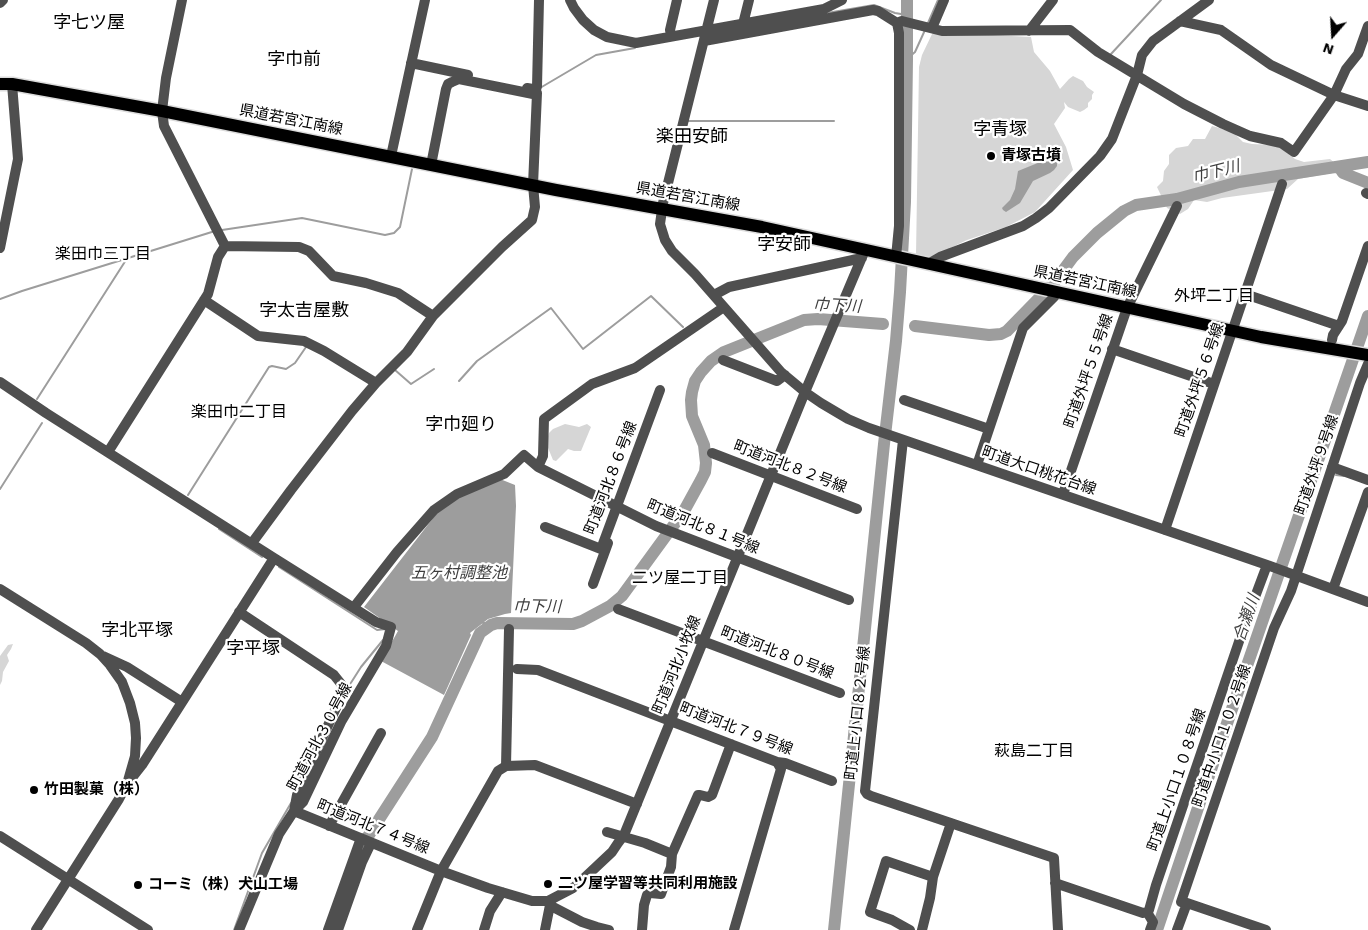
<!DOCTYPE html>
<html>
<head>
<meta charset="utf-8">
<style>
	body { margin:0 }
	#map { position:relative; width:1368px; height:930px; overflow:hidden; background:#fff; font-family:"Work Sans",sans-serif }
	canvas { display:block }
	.north { position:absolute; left:1308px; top:10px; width:50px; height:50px; -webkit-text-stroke:4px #fff; paint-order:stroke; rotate:199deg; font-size:14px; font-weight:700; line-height:20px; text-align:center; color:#000 }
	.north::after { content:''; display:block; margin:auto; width:18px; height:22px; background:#000; clip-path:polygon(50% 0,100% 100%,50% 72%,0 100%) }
</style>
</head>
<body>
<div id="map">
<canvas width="1368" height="930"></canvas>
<div class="north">N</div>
</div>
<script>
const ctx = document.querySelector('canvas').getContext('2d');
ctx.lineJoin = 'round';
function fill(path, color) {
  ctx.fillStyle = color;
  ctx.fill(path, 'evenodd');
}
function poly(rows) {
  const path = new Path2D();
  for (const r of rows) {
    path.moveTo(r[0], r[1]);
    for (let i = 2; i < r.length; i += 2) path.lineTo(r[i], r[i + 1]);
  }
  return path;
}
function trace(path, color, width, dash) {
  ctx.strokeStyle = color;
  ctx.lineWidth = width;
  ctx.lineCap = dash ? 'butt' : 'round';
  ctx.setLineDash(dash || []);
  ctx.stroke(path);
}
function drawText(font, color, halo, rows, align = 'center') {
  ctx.font = font + ' "Work Sans","Noto Sans JP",sans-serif';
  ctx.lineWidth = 4.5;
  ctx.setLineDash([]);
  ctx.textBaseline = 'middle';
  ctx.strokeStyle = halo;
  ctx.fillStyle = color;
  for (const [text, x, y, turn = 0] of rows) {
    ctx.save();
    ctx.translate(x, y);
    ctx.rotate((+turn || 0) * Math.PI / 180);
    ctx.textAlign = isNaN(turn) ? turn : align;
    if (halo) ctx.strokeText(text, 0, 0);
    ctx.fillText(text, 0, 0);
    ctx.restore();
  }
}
fill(poly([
	[933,32,1031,37,1034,52,1050,71,1060,89,1069,79,1073,76,1083,81,1087,87,1094,92,1092,95,1092,99,1088,103,1088,107,1084,110,1080,112,1068,107,1064,102,1065,108,1054,124,1066,147,1073,170,1035,212,1006,227,967,240,928,259,916,255,919,67,922,55],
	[1212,126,1216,127,1234,133,1243,142,1252,144,1275,145,1288,153,1295,159,1304,162,1330,159,1344,171,1298,179,1287,189,1222,198,1207,202,1194,200,1188,209,1180,214,1167,208,1157,187,1163,181,1164,171,1169,164,1169,155,1176,148,1188,146,1193,139,1205,139],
	[565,424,579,427,587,424,591,427,581,451,574,451,568,449,556,461,553,460,546,443,549,433,553,429],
	[13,644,11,649,7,655,9,661,3,672,2,681,0,685,0,656,8,645]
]), '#d6d6d6');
fill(poly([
	[1055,156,1057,159,1057,166,1054,170,1050,173,1033,181,1020,203,1006,212,1003,210,1002,208,1010,200,1015,189,1018,171],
	[500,479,515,485,516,506,511,613,505,614,488,619,470,633,471,635,444,695,381,661,398,631,364,607,437,513,450,500]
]), '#9d9d9d');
trace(poly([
	[827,13,874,5,895,13,907,15],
	[928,23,938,0],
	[729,31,751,27],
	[1111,54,1161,0],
	[907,59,915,52,925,30],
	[540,88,596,55,635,48],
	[687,121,834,121],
	[222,230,302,218,385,235,394,233,400,227,412,169],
	[0,299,22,291,215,231],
	[395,370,411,384,434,369],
	[459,381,477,361,551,308,583,349,651,296,683,327],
	[37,399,126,260],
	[1336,475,1344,476],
	[0,489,42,423],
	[188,495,269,367,272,366,286,369,295,363,306,347],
	[219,529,262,557],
	[279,567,377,630,386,629],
	[483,623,497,623],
	[347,689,361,667,383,640],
	[234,930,262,853,291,803]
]), '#9d9d9d', 2);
trace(poly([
	[1339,167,1343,173,1368,183],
	[915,326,989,335,1001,334,1007,331,1053,284,1073,257,1097,233,1124,211,1136,205,1177,199,1239,182,1368,162],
	[356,867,367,838,432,737,480,633,491,625,497,623,573,624,582,621,610,606,622,596,684,511,701,480,705,472,706,463,704,445,692,416,691,400,692,392,695,381,701,372,711,361,724,352,804,320,818,319,883,324],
	[834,930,884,444,896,341,900,292,905,202,907,59,907,0],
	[1157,930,1205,787,1368,316]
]), '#9d9d9d', 12);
const major = poly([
	[0,84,12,84,162,111,556,190,762,227,1261,337,1368,355]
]);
trace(major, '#dbdbdb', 15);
trace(poly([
	[182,0,166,78,162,111,164,126,225,246],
	[570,0,574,8,583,20,594,30,607,37,636,43,824,9,842,0],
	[714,0,663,203,660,224,665,240,672,251,695,274,781,372,805,392,821,403,848,419,869,428,1270,566,1368,602],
	[0,3,3,0],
	[1180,21,1221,30,1271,65,1334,95,1368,106],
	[743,24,749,0],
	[932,28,944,0],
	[1029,31,1053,0],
	[671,36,670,30,677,0],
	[704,41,873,10,878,11,897,23,902,21,942,31,1070,30,1098,52,1184,104,1223,124,1250,136,1281,143,1294,152,1334,95,1346,69,1358,54,1368,26],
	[411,63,468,75],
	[527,88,533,89,537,87,539,0],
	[391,156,425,0],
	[1366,193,1368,194],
	[225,246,299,247,309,251,333,276,366,283,398,293,433,316],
	[0,248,18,159,12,84],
	[896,257,899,226,899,33,897,23],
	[928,264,940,257,1023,226,1036,218,1049,208,1100,156,1112,139,1137,75,1142,55,1153,41,1209,0],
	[1245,294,1339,326],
	[714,295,729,287,862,258],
	[204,300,258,336,304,341,324,351,376,383],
	[1332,340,1333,335,1342,321,1368,246],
	[1112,349,1214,384],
	[723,360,777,381,785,375],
	[0,382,46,413,274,558,376,622,391,627,386,646,341,722,303,802,294,811,279,834,239,930],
	[904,400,989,429],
	[903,440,865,791,867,794,871,796,1054,858,1058,930],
	[108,452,208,294,218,257,225,246],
	[712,453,857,509],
	[977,465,1023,328,1054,297,1056,292],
	[538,467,543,456,544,419,592,384,635,368,724,307],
	[1332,467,1368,480],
	[1063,494,1127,308,1177,206],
	[545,527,601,549,660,390],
	[1165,530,1282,184],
	[252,543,291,490,352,411,376,383,407,352,433,316,502,247,532,220,535,207,533,185,537,93,533,94,459,79,452,82,448,84,446,89,431,165],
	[593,584,608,543],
	[0,589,86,643,100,654,110,665,122,682,130,703,135,723,136,738,135,756,127,784,119,799,36,930],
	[1333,589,1368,492],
	[354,607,397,552,434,510,457,494,504,474,524,455,538,467,656,526,849,600],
	[618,609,840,693],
	[239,612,334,675,342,685,343,693,311,762,297,795,294,811,441,871,498,771,506,766,535,765,637,804],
	[103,656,127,667,182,702],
	[517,669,538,670,777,762,785,763,832,781],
	[506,766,509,629],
	[131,779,142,765,274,558],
	[329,826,381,733],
	[607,832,645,843,672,854],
	[0,836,148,930],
	[1055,883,1143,913,1147,912,1149,910,1156,885,1246,621,1267,565],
	[548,901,553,907,582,922,597,927,609,930],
	[1187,903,1181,902,1274,628,1291,591,1360,383,1368,364],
	[1147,912,1153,922,1150,930],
	[328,930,361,838],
	[338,930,362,862,371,843],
	[417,930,441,871,488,888,532,901,548,901,573,888,579,883,612,852,618,843,624,835,805,392,865,250],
	[484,930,490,911,502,892],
	[545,930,550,905],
	[642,930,644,905,647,895,650,893,661,894,671,867,672,854,698,795,700,795,708,797,712,795,731,744],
	[734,930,781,769,777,762],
	[910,930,892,920,870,912,886,861,933,877],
	[922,930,930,898,933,877,951,823],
	[1177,930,1187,903,1266,930]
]), '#4f4f4f', 10);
trace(major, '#000', 12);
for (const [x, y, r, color] of [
	[991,156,5,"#000"],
	[34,790,5,"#000"],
	[548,884,5,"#000"],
	[138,885,5,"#000"]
]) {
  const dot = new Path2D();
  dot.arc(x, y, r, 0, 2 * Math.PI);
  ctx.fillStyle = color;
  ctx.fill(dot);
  trace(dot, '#fff', 2);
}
drawText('15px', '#000', '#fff', [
	["県道若宮江南線",291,120,11],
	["県道若宮江南線",688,197,10],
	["県道若宮江南線",1085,282,12],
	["町道外坪５５号線",1089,371,-71],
	["町道外坪５６号線",1200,380,-71],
	["町道外坪９号線",1317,465,-71],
	["町道河北８２号線",790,467,21],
	["町道大口桃花台線",1039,471,19],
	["町道河北８６号線",611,478,-69],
	["町道河北８１号線",703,527,22],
	["町道河北８０号線",777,653,21],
	["町道河北小牧線",677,665,-68],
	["町道上小口８２号線",858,713,-84],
	["町道河北７９号線",736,729,21],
	["町道中小口１０２号線",1222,736,-71],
	["町道河北３０号線",320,737,-62],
	["町道上小口１０８号線",1177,780,-71],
	["町道河北７４号線",373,827,22]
]);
drawText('bold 15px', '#000', '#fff', [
	["青塚古墳",1001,156],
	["竹田製菓（株）",44,790],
	["二ツ屋学習等共同利用施設",558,884],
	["コーミ（株）犬山工場",148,885]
], 'left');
drawText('italic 16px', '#3e3e3e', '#fff', [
	["巾下川",1216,172,-14],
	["巾下川",837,306,3],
	["五ヶ村調整池",459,573],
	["巾下川",537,607,1],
	["合瀬川",1247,618,-71]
]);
drawText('16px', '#000', '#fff', [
	["楽田巾三丁目",103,254],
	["外坪二丁目",1214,296],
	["楽田巾二丁目",239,412],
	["二ツ屋二丁目",680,578],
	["萩島二丁目",1034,751]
]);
drawText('18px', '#000', '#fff', [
	["字七ツ屋",89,23],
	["字巾前",294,60],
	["字青塚",1000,130],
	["楽田安師",692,137],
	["字安師",784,245],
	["字太吉屋敷",304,311],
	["字巾廻り",461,425],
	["字北平塚",137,631],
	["字平塚",253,649]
]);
</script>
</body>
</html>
